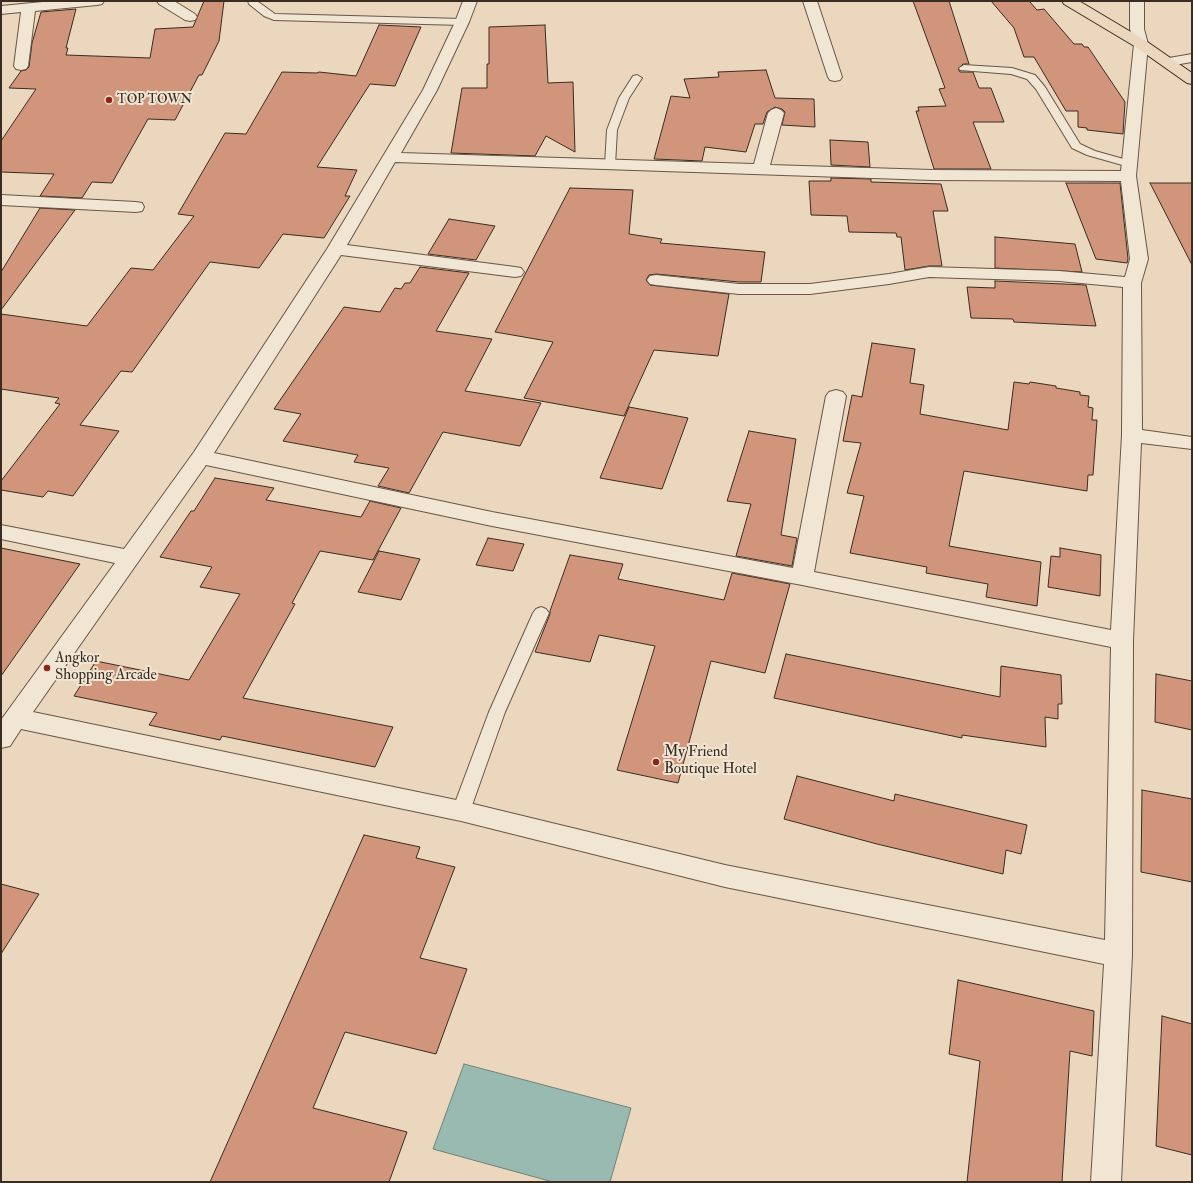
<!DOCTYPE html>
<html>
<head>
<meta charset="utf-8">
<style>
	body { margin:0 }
	#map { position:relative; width:1193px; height:1183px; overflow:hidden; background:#ead7bd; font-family:"IM FELL Double Pica",serif }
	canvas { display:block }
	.frame { position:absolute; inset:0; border:2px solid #3a2c20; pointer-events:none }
</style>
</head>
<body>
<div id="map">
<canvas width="1193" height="1183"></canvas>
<div class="frame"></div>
</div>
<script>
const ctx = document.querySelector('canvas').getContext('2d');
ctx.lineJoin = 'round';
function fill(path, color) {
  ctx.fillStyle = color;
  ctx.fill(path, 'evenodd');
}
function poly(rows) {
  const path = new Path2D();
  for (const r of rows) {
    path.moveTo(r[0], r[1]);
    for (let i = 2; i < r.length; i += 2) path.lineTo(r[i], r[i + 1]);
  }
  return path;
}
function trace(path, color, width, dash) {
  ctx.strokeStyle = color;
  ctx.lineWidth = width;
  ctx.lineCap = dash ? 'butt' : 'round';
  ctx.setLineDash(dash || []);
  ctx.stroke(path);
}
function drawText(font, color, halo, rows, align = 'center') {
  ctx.font = font + ' "IM FELL Double Pica",serif';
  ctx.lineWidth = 4;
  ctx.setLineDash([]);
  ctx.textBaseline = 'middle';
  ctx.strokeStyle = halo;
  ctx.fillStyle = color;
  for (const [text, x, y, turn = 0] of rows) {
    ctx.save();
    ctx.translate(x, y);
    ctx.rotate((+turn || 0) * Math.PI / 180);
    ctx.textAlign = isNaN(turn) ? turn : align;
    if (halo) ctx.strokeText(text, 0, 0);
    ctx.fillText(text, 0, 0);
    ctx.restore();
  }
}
const water = poly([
	[464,1064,631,1108,610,1182,553,1182,433,1149,464,1064]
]);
fill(water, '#98bab0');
trace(water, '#728176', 1);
const building = poly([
	[204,1,224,1,219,41,202,75,199,75,175,120,148,119,112,183,92,182,82,198,40,196,54,174,1,172,1,141,36,89,9,88,21,71,26,70,29,67,32,43,41,12,76,9,66,48,68,48,66,55,150,58,155,29,193,27,204,1],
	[913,1,949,1,969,64,963,64,958,69,960,72,973,72,979,88,991,88,1004,122,973,122,991,169,934,169,916,111,919,111,918,107,946,106,939,89,945,88,913,1],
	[991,1,1029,1,1037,10,1044,9,1074,44,1082,44,1084,47,1088,47,1125,102,1123,134,1087,130,1087,128,1078,127,1078,111,1066,111,1034,57,1024,57,1014,28,991,1],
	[379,25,421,27,395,86,370,84,317,167,357,170,345,196,350,196,324,238,283,234,259,268,210,262,132,372,121,371,80,425,119,431,73,496,48,491,43,497,1,490,1,481,60,404,55,403,59,398,1,389,1,314,87,326,131,268,153,270,194,216,178,214,225,133,246,134,282,72,317,73,319,72,356,76,379,25],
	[545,25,548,83,573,82,575,152,546,136,535,156,451,153,462,88,487,88,487,64,489,64,489,27,545,25],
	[766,70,775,98,814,99,815,127,782,125,785,112,782,109,775,107,767,112,763,124,755,124,746,152,705,147,702,161,654,159,671,96,690,98,684,79,719,77,718,72,766,70],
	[830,140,868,142,870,167,831,165,830,140],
	[831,178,871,179,871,182,941,184,948,211,933,211,942,266,929,266,905,270,901,237,897,237,896,233,849,232,847,216,811,215,809,181,831,181,831,178],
	[1066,183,1120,183,1128,259,1127,263,1096,259,1066,183],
	[1150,183,1192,183,1192,265,1150,183],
	[570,188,633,190,629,234,662,239,660,243,765,252,761,282,739,282,656,274,649,275,646,280,650,285,729,294,718,356,654,350,624,416,524,398,553,342,495,332,570,188],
	[40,208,75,210,1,310,1,272,40,208],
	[449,219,495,226,476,260,428,254,449,219],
	[995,237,1075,244,1082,272,995,268,995,237],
	[420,267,469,273,436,331,492,339,465,391,541,403,520,446,443,432,409,493,378,486,389,468,354,462,358,455,283,441,301,414,274,409,344,307,380,312,395,288,401,289,405,283,410,283,420,267],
	[995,281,1086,285,1096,326,1014,322,1013,319,971,318,967,287,995,288,995,281],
	[872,343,915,349,910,383,924,385,920,414,1008,430,1014,382,1029,384,1030,382,1056,386,1056,388,1080,392,1080,395,1089,396,1088,407,1093,408,1092,420,1097,420,1093,475,1088,475,1087,491,964,471,949,546,1041,562,1037,606,986,597,988,584,926,573,927,567,850,553,864,496,847,493,861,443,843,441,852,395,862,397,872,343],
	[629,407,688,418,662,489,600,478,629,407],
	[749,431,796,439,781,535,797,538,792,566,736,556,751,504,727,501,749,431],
	[215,478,274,488,266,500,361,517,370,501,401,508,373,560,320,551,292,603,295,604,243,698,393,727,375,767,222,736,220,740,149,725,157,713,74,696,96,661,189,680,240,594,200,587,212,567,160,557,191,511,194,511,215,478],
	[488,538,524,544,513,571,476,565,488,538],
	[1,548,80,564,1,676,1,548],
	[1060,548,1101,555,1100,596,1048,587,1051,556,1060,557,1060,548],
	[379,551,420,559,401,600,358,592,379,551],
	[570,555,623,564,618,579,724,600,732,573,790,584,765,673,711,661,678,783,617,770,655,646,599,635,590,662,535,652,550,614,550,611,570,555],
	[786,654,1000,697,1001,666,1061,675,1062,704,1058,704,1058,719,1045,717,1046,747,962,735,962,738,774,698,786,654],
	[1156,674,1192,681,1192,730,1155,722,1156,674],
	[797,776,894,801,895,794,1027,825,1021,854,1006,850,1003,874,877,844,784,819,797,776],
	[1142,790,1192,799,1192,882,1141,872,1142,790],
	[364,835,420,847,416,858,455,867,420,958,467,969,436,1054,345,1032,313,1108,407,1132,389,1182,210,1182,364,835],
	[1,884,39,894,1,954,1,884],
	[958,980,1094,1011,1092,1056,1070,1051,1062,1182,967,1182,980,1061,949,1054,958,980],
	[1162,1016,1192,1024,1192,1155,1156,1146,1162,1016]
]);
fill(building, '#d0957b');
trace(building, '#3a2c20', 1);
const service = poly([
	[248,1,257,1,275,14,462,19,467,22,462,25,274,20,264,16,249,4,248,1],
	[964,65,1012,68,1035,75,1045,87,1080,144,1095,151,1134,162,1135,164,1130,167,1126,166,1087,155,1072,148,1036,89,1027,79,1011,74,960,70,959,68,964,65],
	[637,75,642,78,629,98,617,130,615,165,610,168,606,167,605,165,607,130,619,98,633,76,637,75],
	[541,607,546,609,549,613,505,712,470,811,467,816,461,818,455,816,452,811,489,712,533,613,536,609,541,607]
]);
const minor = poly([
	[53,1,104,1,102,4,97,5,35,11,28,66,26,69,21,70,16,69,14,66,21,12,1,14,1,6,53,1],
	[157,1,174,1,195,14,197,17,195,20,190,21,185,20,159,4,157,1],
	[463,1,477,1,469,22,437,90,401,153,754,164,768,113,771,110,776,108,781,110,784,113,770,165,932,170,1121,171,1134,44,1130,29,1130,1,1144,1,1144,29,1148,44,1136,176,1148,259,1141,283,1142,430,1192,437,1192,449,1141,443,1133,641,1132,955,1121,1182,1091,1182,1104,964,725,887,461,821,21,729,10,746,1,748,1,720,115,563,1,539,1,525,124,549,194,452,327,249,423,90,455,22,463,1],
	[395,162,932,180,1121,181,1130,259,1125,277,1059,271,929,267,889,274,810,284,739,284,656,275,650,276,647,280,650,284,656,285,739,294,810,294,889,284,929,277,1059,281,1123,287,1122,435,1111,630,814,572,846,396,843,392,836,390,829,392,826,396,793,568,492,512,214,453,341,255,515,277,521,276,524,272,521,268,515,267,347,245,395,162],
	[206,465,492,526,802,585,1111,647,1105,940,725,865,461,801,33,712,206,465],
	[803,1,817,1,842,77,840,80,835,81,830,80,828,77,803,1],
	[1192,54,1192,62,1168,66,1163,65,1161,62,1163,59,1192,54],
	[1,195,136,202,142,203,144,207,142,211,136,212,1,205,1,195]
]);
const trunk = poly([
	[1062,1,1079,1,1146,41,1192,73,1192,84,1187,83,1136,47,1064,4,1062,1]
]);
trace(service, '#665747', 2);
trace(minor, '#665747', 2);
trace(trunk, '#3a2c20', 2);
fill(service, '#f1e5d4');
fill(minor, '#f1e5d4');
fill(trunk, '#ead7bd');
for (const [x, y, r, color] of [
	[109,100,4,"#8f2418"],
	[47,668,4,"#8f2418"],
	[656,762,4,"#8f2418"]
]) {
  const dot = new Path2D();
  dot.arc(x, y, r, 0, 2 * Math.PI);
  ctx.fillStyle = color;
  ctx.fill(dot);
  trace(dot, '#f1e5d4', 1.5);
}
drawText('13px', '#3a2c20', '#f1e5d4', [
	["TOP TOWN",117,100]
], 'left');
drawText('15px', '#3a2c20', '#f1e5d4', [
	["Angkor",55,659],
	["Shopping Arcade",55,676],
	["My Friend",664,753],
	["Boutique Hotel",664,770]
], 'left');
</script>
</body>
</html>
